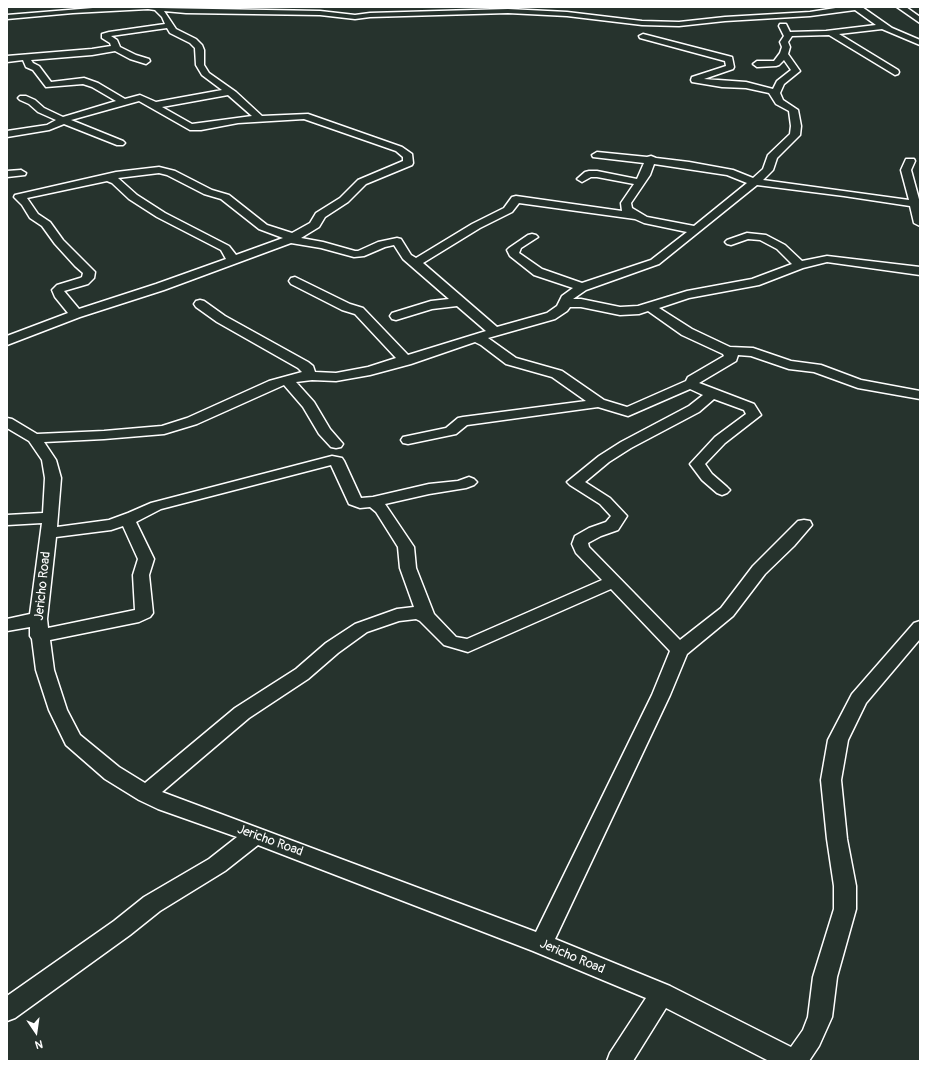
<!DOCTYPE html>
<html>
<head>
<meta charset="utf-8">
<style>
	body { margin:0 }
	#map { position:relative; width:927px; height:1068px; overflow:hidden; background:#26332d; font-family:Pangolin,sans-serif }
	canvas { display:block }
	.frame { position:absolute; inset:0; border:8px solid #fff; pointer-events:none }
	.north { position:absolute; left:16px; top:1012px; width:40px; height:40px; -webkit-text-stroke:3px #26332d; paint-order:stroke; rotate:167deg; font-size:11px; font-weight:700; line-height:16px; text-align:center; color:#fff }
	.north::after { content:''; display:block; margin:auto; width:14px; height:18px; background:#fff; clip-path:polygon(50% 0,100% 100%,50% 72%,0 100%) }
</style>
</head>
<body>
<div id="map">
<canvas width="927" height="1068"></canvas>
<div class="frame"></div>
<div class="north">N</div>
</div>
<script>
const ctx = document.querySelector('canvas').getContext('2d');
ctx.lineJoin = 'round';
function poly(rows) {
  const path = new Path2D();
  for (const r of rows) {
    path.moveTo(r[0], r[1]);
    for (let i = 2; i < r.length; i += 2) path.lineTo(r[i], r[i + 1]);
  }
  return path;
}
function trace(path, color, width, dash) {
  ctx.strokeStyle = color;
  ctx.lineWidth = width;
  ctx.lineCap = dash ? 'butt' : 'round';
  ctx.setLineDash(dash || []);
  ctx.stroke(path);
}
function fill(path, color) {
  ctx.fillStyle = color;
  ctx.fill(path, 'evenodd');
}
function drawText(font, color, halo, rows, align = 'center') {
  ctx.font = font + ' Pangolin,sans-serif';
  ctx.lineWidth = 3;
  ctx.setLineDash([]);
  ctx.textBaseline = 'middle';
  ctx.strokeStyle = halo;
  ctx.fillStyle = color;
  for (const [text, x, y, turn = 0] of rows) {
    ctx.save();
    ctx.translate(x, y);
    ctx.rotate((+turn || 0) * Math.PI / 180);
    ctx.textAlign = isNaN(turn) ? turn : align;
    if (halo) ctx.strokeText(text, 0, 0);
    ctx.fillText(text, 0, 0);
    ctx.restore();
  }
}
const minor = poly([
	[105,7,320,11,355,15,370,13,508,9,567,12,642,21,679,22,725,17,810,12,842,7,862,7,892,28,920,40,920,45,882,29,839,34,898,70,899,72,898,74,895,75,829,35,792,36,788,42,790,47,788,54,800,71,784,84,780,93,783,100,798,110,801,126,800,135,777,158,773,170,763,180,909,200,901,170,906,159,914,159,915,161,911,170,920,203,920,226,914,223,910,206,844,196,757,185,659,264,586,290,573,299,581,299,620,307,638,306,687,291,752,279,792,264,777,249,760,240,748,239,731,245,727,244,725,242,727,240,747,233,766,235,785,245,802,261,827,256,920,267,920,275,827,262,803,268,759,285,689,298,659,308,692,329,730,347,753,348,791,361,821,365,861,380,920,391,920,399,858,388,814,372,789,369,751,356,738,355,736,361,699,383,754,404,761,415,725,443,705,464,712,474,727,487,730,490,727,493,722,495,717,493,702,480,690,464,715,437,746,414,744,410,714,399,699,412,631,448,609,462,585,482,610,498,627,516,618,530,601,536,588,543,589,547,680,640,721,608,753,566,798,521,804,520,810,521,812,525,794,546,765,574,733,616,687,654,670,695,555,939,670,986,791,1047,803,1030,808,1017,813,977,834,909,834,886,827,839,821,780,828,740,852,694,914,623,920,621,920,639,866,703,848,740,841,780,847,839,856,886,856,909,837,977,832,1017,819,1046,809,1061,769,1061,666,1008,633,1061,607,1061,610,1053,646,998,533,951,258,845,225,871,160,911,130,935,15,1018,7,1021,7,996,114,921,144,897,209,859,237,837,158,809,139,800,105,779,66,745,49,710,36,670,32,639,30,636,30,627,7,631,7,619,30,614,42,523,7,525,7,515,43,513,45,478,42,460,29,441,7,428,7,418,12,419,37,434,104,431,162,426,187,418,269,381,302,372,298,368,217,322,196,307,194,304,196,301,200,300,204,301,225,316,308,362,313,366,315,372,336,373,368,367,396,358,355,314,342,310,291,284,289,281,291,278,295,277,350,304,363,308,408,355,486,331,457,306,432,309,396,320,392,319,390,316,392,313,431,301,449,299,403,259,394,245,385,247,364,256,354,257,321,248,291,243,164,290,80,317,7,345,7,336,68,313,55,297,52,290,57,285,80,278,82,277,83,273,75,266,55,244,42,226,30,218,22,205,14,197,15,195,116,172,159,167,175,171,212,190,229,195,267,225,292,233,310,223,316,213,340,198,358,180,403,161,403,157,396,151,304,119,238,123,201,130,190,130,139,101,71,120,123,141,125,143,123,145,117,145,64,124,49,130,7,137,7,131,47,125,56,120,38,112,29,104,20,100,18,98,20,96,26,96,35,100,44,108,63,117,116,101,92,87,83,84,46,87,33,70,26,67,23,60,7,62,7,56,92,49,111,46,110,43,102,38,102,34,109,32,165,24,162,17,155,10,148,9,73,13,7,19,7,15,105,7],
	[855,10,876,25,826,31,790,32,786,24,780,24,779,26,784,36,780,42,782,47,780,53,774,61,757,61,753,64,757,67,776,66,779,65,784,60,791,70,777,81,773,89,746,82,704,79,733,69,734,67,732,57,643,34,639,36,640,38,725,61,726,66,692,77,691,80,692,82,722,87,746,88,769,93,776,104,789,111,791,126,790,134,768,155,763,169,753,178,733,170,689,162,656,158,651,156,647,157,597,152,592,155,593,157,644,163,637,179,597,171,589,171,585,172,577,179,582,182,591,177,597,177,634,184,621,203,622,211,516,196,512,197,504,208,472,224,416,258,411,255,401,239,397,238,378,242,358,251,355,251,323,242,301,238,319,227,325,217,348,202,366,184,412,165,413,163,412,154,402,147,308,114,262,116,236,92,209,73,204,65,204,50,202,45,196,39,176,29,164,11,186,13,320,15,355,19,370,17,508,13,567,16,642,25,679,26,725,21,810,16,855,10],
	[167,28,170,33,190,43,195,48,196,65,202,75,222,90,156,102,140,95,125,99,98,83,84,78,51,82,39,66,33,63,31,60,92,55,115,51,130,59,146,64,150,61,149,59,136,55,120,47,117,40,111,36,167,28],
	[228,95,252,116,192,124,162,107,228,95],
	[654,164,727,175,747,183,694,226,647,217,632,208,631,203,650,175,654,164],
	[159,173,167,175,204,194,221,199,259,229,283,238,236,255,229,246,165,213,137,195,118,178,159,173],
	[107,181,112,183,129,199,157,217,221,250,226,259,156,284,79,309,64,291,88,284,94,278,95,272,63,240,50,222,38,214,27,198,107,181],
	[519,203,635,219,644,223,687,232,651,260,582,283,542,269,519,253,521,248,538,237,536,235,532,234,528,235,509,248,507,250,510,256,534,275,573,288,562,296,557,306,547,313,497,327,423,263,480,228,512,212,519,203],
	[570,307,581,307,620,315,639,314,648,311,682,335,723,354,724,356,688,377,686,381,627,407,604,400,562,371,516,358,488,338,555,319,567,311,570,307],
	[475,342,481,345,506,364,552,377,586,401,463,417,458,418,446,428,403,437,401,440,403,443,408,444,456,434,467,425,598,407,628,416,690,389,703,395,689,406,621,442,599,456,567,482,570,485,600,504,611,516,606,522,589,528,575,536,572,544,576,553,602,580,467,639,456,637,434,614,416,568,414,547,385,504,429,494,466,488,474,485,477,482,474,479,469,477,458,481,429,484,373,497,361,498,344,461,342,458,332,456,151,503,128,513,109,520,57,527,61,478,56,460,44,442,104,439,164,434,197,424,284,385,303,407,319,434,331,447,336,448,341,447,343,444,330,429,314,402,296,382,312,380,336,381,370,375,411,364,475,342],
	[331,465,349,504,360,508,370,507,376,512,398,547,400,568,414,607,397,609,355,624,326,643,296,669,235,708,145,783,119,767,80,735,67,710,54,670,50,640,139,622,150,617,153,613,149,575,154,559,136,522,161,509,331,465],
	[123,526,138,559,133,575,135,610,48,628,47,619,56,537,111,530,123,526],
	[611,589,670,651,652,695,536,932,162,792,249,718,308,679,338,653,367,632,399,621,416,619,420,621,444,645,468,652,611,589],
	[897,7,906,7,920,17,920,23,897,7],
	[21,170,26,173,25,175,7,177,7,171,21,170]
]);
trace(minor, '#fff', 3);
fill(minor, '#26332d');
drawText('13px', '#fff', '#26332d', [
	["Jericho Road",43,586,-84],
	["Jericho Road",270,841,20],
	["Jericho Road",572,957,23]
]);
</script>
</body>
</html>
